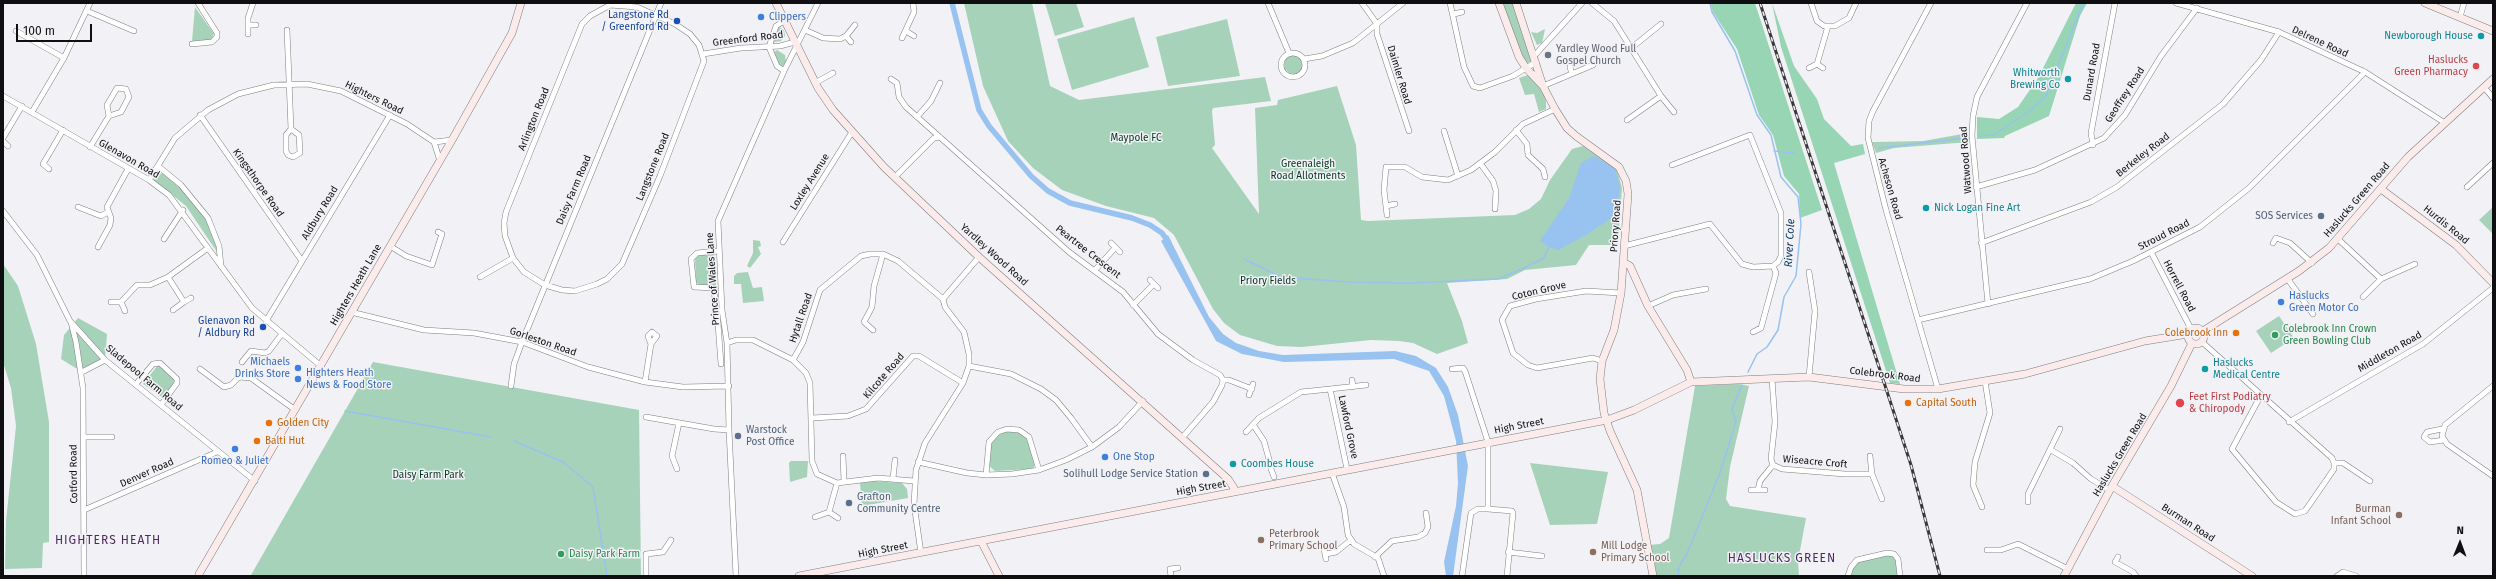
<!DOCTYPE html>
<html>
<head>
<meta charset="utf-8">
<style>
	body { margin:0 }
	#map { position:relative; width:2496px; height:579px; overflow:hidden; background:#f2f2f6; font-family:"Fira Sans",sans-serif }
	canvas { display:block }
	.frame { position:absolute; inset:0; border:4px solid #0f0f11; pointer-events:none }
	.north { position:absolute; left:2440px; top:523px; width:40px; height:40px; -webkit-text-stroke:3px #f2f2f6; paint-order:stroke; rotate:1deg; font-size:11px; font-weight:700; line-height:16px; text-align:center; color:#0f0f11 }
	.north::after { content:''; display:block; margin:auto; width:14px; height:18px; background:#0f0f11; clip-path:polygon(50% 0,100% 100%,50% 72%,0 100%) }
	.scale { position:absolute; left:16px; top:24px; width:76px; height:18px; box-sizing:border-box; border:2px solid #0f0f11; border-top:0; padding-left:5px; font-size:12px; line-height:14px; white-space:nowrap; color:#0f0f11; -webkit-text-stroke:3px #f2f2f6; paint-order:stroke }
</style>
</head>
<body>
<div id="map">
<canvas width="2496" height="579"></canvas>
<div class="frame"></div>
<div class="north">N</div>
<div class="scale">100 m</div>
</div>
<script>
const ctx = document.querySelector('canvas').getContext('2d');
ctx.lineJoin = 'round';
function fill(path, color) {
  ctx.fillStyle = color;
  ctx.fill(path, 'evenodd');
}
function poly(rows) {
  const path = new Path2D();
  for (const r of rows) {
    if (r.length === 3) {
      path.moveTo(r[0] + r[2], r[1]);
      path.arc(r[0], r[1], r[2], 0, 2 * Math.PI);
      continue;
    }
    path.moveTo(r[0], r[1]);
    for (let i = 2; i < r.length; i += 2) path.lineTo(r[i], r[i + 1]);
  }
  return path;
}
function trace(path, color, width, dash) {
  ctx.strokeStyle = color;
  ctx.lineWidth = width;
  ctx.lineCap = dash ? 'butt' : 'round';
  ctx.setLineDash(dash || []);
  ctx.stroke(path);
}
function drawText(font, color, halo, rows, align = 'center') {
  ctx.font = font + ' "Fira Sans",sans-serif';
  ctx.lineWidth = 3;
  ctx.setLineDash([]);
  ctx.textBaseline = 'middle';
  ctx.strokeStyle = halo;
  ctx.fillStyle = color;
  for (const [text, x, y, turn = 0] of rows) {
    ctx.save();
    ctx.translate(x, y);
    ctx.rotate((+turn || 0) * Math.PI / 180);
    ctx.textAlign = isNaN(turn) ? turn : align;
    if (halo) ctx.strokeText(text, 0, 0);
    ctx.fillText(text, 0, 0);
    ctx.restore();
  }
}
fill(poly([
	[964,3,1032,3,1050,86,1079,100,1265,77,1271,101,1213,108,1212,111,1215,145,1212,148,1259,214,1255,108,1277,105,1278,100,1337,86,1356,145,1361,220,1368,221,1515,215,1529,209,1541,199,1550,180,1572,149,1583,146,1617,169,1622,188,1618,245,1589,245,1576,265,1525,270,1507,279,1447,283,1462,321,1468,343,1437,354,1413,343,1399,341,1371,340,1302,347,1277,346,1240,335,1224,323,1213,309,1174,235,1154,218,1106,206,1062,190,1033,168,1008,141,983,86],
	[1045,3,1076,3,1084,27,1055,36],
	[1501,3,1513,3,1530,53,1531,62,1527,63,1521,56],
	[195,7,214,34,211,40,192,41],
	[1134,17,1149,67,1072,90,1057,39],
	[1227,19,1240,76,1168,86,1156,37],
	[779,27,784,30,785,36,781,41,774,42,775,35],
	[1545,29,1542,43,1537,45,1531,32,1537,33],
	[777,50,785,55,786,62,783,66,779,64,774,52],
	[1294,64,10],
	[1528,75,1541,87,1546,101,1546,109,1539,112,1534,94,1525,95,1519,78],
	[1968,133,1969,142,1894,148,1876,153,1872,142,1923,141],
	[158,173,165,174,181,187,201,212,214,234,217,252,186,206,154,180],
	[2493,207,2493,234,2479,220],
	[753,240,760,241,761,246,758,247,761,254,750,268,747,266,753,253],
	[714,253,716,285,701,286,696,282,695,259,699,255],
	[3,264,18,286,36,344,49,422,49,542,43,543,42,568,5,569,6,521,16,426,11,388,3,362],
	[748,272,753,288,762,287,764,301,743,303,741,284,734,284,734,276,737,273],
	[2279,316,2294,338,2271,353,2256,331],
	[78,318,107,334,105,360,82,372,61,359,64,335],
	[373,362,639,410,641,576,251,575],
	[158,365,175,377,175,383,163,398,143,384],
	[1739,384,1749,386,1730,467,1726,499,1730,506,1806,518,1798,561,1799,576,1657,576,1649,545,1660,544,1669,538,1695,386],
	[1008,431,1019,433,1027,439,1036,461,1033,469,995,471,988,465,991,442,996,436],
	[791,461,808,461,807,477,790,482,789,463],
	[1530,463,1608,472,1597,524,1550,525],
	[873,481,902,483,907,489,908,498,862,506,860,483],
	[1887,553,1898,559,1900,576,1848,576,1857,560]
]), '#a6d2b9');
fill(poly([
	[1710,3,1755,3,1822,210,1800,218,1799,194,1784,176,1773,135,1759,115,1737,49,1713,12],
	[1772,3,1794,66,1817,99,1824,119,1851,146,1863,144,1865,154,1834,163,1900,384,1890,383,1781,47],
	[2076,3,2087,3,2080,16,2049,116,2005,136,2004,138,1977,139,1977,117,1999,119,2018,107,2038,78]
]), '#98d5b4');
fill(poly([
	[1594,156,1615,168,1620,188,1616,215,1586,235,1558,250,1549,247,1540,241,1569,198,1581,163],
	[1168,235,1209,317,1223,334,1236,343,1259,351,1283,355,1395,351,1416,356,1436,368,1448,387,1458,415,1468,466,1453,576,1446,576,1444,562,1456,506,1458,483,1456,441,1444,396,1429,371,1394,359,1284,362,1242,354,1216,341,1161,241]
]), '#98c2ef');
trace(poly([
	[1710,3,1712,12,1735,51,1757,115,1771,135,1781,177,1798,197,1801,224,1796,276,1784,297,1778,330,1767,347,1757,354,1748,372],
	[1980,136,1994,135,2028,112,2046,96,2083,3],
	[1879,148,1964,138],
	[1774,151,1794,153],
	[1244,259,1281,277,1349,282,1410,283,1498,279,1522,269,1544,258,1549,246],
	[345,411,491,437],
	[514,441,563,462,593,487,607,576],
	[1678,576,1679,566,1686,556,1720,473,1736,422,1732,409,1742,385]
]), '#98c2ef', 1.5);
trace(poly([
	[952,3,979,110,989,126,1031,176,1048,191,1070,203,1132,218,1150,225,1162,233,1169,243]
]), '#98c2ef', 5.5);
const street = poly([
	[1268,3,1289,53],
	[1362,3,1377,24,1377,34,1409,131],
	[1450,3,1464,67,1473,86,1480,88,1513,76,1536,62],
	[1592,3,1614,21,1661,96,1674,112],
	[1811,3,1817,21,1824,26,1835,26,1849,18,1856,3],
	[1931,3,1873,111,1869,121,1868,138,1886,210,1938,389],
	[2176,3,2279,32,2365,72,2445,123],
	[610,5,637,7,675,24,690,34,699,45,704,61,660,176,622,264,607,279,597,284,575,291,562,290,545,285,524,272,513,258,505,236,504,223,506,212,582,24,590,16,610,5],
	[87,11,134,31],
	[1454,14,1462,12],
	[2460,17,2464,3],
	[784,21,776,26,769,47,777,66,784,71],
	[248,25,256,25],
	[287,30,291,129,299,135,300,153,293,157,288,155,286,151,286,135,291,129],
	[805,30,823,38,840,39,846,36,855,25],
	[16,31,64,58],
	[906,31,914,36],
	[248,34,248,18,253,3],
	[846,36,851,42],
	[902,38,914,12,913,3],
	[192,44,212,42,217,37,217,33,198,3],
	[1630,49,1661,24],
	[1293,65,12],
	[703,54,741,48,780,46,795,42],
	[1535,55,1582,3],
	[1304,59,1322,56,1353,43,1403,3],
	[1817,64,1828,26],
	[1570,67,1572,74],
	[1809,68,1817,64,1823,68],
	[891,79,897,83,899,97,906,107,1069,252,1123,292,1158,334,1193,360,1220,375,1223,380,1222,385,1213,402,1182,438],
	[815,83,833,73],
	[1543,86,1593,65],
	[2484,87,2493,98],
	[3,96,149,180,169,195,252,308,321,366],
	[32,112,64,58,90,3],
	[200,115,302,261],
	[917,117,931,101,940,83],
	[1627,120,1661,96],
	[1516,130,1527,144,1528,155,1543,169,1545,177],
	[1444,131,1458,176],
	[3,138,22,106],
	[3,141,8,146],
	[434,142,440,161],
	[2093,145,2091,133,2115,3],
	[90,147,109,116,107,105,117,88,126,89,129,97,121,112,109,116],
	[1480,163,1493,181,1496,191,1495,209],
	[158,166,181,185,208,218,219,246,221,266],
	[49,169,43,164,63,130],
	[895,177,934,138,940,137],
	[149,180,175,138,208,110,238,94,274,85,307,84,341,91,407,124,434,142,452,140],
	[1976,187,2035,170,2104,138,2125,115,2161,56,2197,8],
	[2467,187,2493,163],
	[1386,206,1395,204],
	[78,207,101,216,108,212],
	[3,211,37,255,70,321,88,341,105,360,255,481],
	[1387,215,1384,190,1386,167,1405,167,1422,177,1448,180,1471,170,1495,152,1523,124,1555,109],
	[164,239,183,210],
	[2338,239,2381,279],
	[783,242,852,132],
	[1111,243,1120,252],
	[1981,243,2091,202,2117,187,2223,104,2261,60,2279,32],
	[2273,243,2276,238,2290,243,2312,263],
	[390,246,406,256,432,265,442,234,438,232],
	[1624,246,1710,224,1742,264,1753,267,1773,266,1778,262,1781,256,1781,213,1750,135,1672,165],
	[98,247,110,225,111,218,107,207,128,169],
	[2151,252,2191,329],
	[1095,270,1115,248],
	[480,277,513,258],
	[2287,278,2313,314],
	[1150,280,1158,288],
	[2363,297,2381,279,2415,264],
	[111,302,121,302,137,285,150,285,168,277],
	[121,302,125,311],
	[184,302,191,298],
	[1988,304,1972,136,1973,116,1977,97,2027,3],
	[1133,305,1154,284],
	[1648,306,1673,295,1706,289],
	[173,310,184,302,168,277,208,248],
	[717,310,721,364],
	[716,311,714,288,694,287,691,259,697,253,718,251],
	[351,312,424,330,474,333,522,342,588,367,645,382,683,387,729,386],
	[1918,320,2090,279,2133,261,2200,227,2249,188,2365,72],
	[266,321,390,115],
	[71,322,76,342,83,388,84,576],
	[873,330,864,322,872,307,874,286,883,254],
	[1753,332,1761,328,1776,273,1773,266],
	[2202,342,2332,458,2334,463,2343,463,2370,481],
	[727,343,736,340,753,340,793,360,803,342,820,290,861,256,870,254,883,254,898,261,943,299],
	[793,360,806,373,810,383,812,461,817,474,837,483,878,478,914,481],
	[1602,361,1593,358,1537,368,1528,365,1513,353,1502,320,1510,306,1536,299,1586,291,1621,293],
	[242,362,251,351,265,353,269,351,281,335],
	[969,366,1011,374,1041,389,1056,400,1071,418,1092,447],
	[200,369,224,387,231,385,239,377,251,378,294,409],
	[1452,369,1463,368,1465,371,1488,442,1488,509,1512,511,1513,513,1507,576],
	[82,372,105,360],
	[1809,377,1815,311,1809,272],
	[1772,379,1775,422,1771,459,1773,465,1782,469,1845,474,1872,474],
	[1223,380,1229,380,1252,389],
	[1352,380,1353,387],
	[645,382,651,344,648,336,652,332,657,336,651,344],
	[136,384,153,364,160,363,177,379,177,383,161,405],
	[511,386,514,364,522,342,661,3],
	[2493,386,2445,425,2442,436,2447,444,2493,476],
	[1249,395,1253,384],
	[2261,395,2232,449,2276,502,2295,514,2305,511,2334,469,2334,463],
	[646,417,714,429,729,430],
	[812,418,848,416,866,409,913,356,919,356,963,383],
	[2289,422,2423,344,2493,288],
	[1254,426,1264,441,1270,463],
	[2442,429,2427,432,2424,437,2430,442,2444,440],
	[1246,432,1259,418,1301,392,1330,389],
	[83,437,112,437],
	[2051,450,2073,463,2091,479,2110,490],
	[843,456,844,481],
	[1870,456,1872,474,1882,499],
	[918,462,967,473,986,475,1012,474,1039,470,1066,460,1092,447,1119,427,1143,401],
	[677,469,672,456,679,423],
	[1271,469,1274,477],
	[1347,469,1330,389,1366,385],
	[1332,473,1344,507,1348,535,1354,544,1378,558,1384,576],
	[986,475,989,442,998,432,1007,429,1019,430,1029,437,1039,470],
	[893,478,895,460],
	[1751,490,1765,490],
	[1758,490,1760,481,1773,465],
	[2028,502,2028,494,2060,429],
	[1982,507,1973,485,1975,462,1990,413,1985,381],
	[84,510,217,452],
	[829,512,838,518],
	[815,517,829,512,837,483],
	[1324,549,1326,559],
	[1987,550,2001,550,2018,544,2068,569],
	[1508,552,1542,556],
	[921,553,914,504,916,470,925,443,963,383,969,366,969,354,964,332,945,307,943,299,979,257],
	[1326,554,1336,552,1351,540],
	[1375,557,1392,541,1418,537,1425,533,1428,527,1426,513],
	[2118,557,2115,562,2133,572,2136,576],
	[646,576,646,554,663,552,671,540],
	[736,576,729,430,727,343,722,310,718,221,784,71,818,3],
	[1171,576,1170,569,1178,568],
	[1462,576,1471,513,1478,509,1488,509],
	[1848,576,1851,567,1857,560,1887,553,1894,554,1898,559,1900,576],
	[2337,576,2343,572,2356,576]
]);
const secondary = poly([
	[776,3,818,88,833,110,884,167,979,257,1228,479,1234,488,1233,492],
	[1499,3,1519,57,1526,68,1543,86],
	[1516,3,1543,86,1555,109,1567,128,1576,136,1619,167,1626,181,1628,194,1621,293,1614,330,1602,361,1600,379,1604,413,1610,431,1637,490,1653,576],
	[2425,3,2493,31],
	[2381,189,2456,245,2493,283],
	[1623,262,1630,266,1648,306,1687,370,1691,382],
	[2196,336,8],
	[2203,331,2299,271,2329,248,2408,157,2493,79],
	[2112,486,2252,576],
	[981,541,999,576],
	[199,574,452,140,512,33,521,3],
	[799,576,1607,420,1634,410,1691,382,1809,377,1904,389,1938,389,2025,374,2145,341,2188,334],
	[2064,576,2112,486,2171,386,2192,343]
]);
trace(street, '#7d7e81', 6);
trace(secondary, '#7d7e81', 8);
trace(street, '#fff', 5);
trace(secondary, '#fcebeb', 7);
const rail = poly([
	[1760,3,1911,465,1940,576]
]);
trace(rail, '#39393b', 3);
trace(rail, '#f2f2f6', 1.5, [4.5]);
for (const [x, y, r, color] of [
	[761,17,4,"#3f7fe0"],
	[677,21,4,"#1a4fb4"],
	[2481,36,4,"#0f9aa8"],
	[1548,55,4,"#6b7280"],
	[2476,66,4,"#e0444e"],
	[2068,79,4,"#0f9aa8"],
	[1926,208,4,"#0f9aa8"],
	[2321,216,4,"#5c6f8a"],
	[2281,302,4,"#3f7fe0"],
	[263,327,4,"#1a4fb4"],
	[2236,333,4,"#e8710a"],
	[2275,335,4,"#2e9e5b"],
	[298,368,4,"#3f7fe0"],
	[2205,369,4,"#0f9aa8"],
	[298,379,4,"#3f7fe0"],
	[1908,403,4,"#e8710a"],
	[2180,403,5,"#e0444e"],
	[269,423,4,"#e8710a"],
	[738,436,4,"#5c6f8a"],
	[257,441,4,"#e8710a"],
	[235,449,4,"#3f7fe0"],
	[1105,457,4,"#3f7fe0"],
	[1233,464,4,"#0f9aa8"],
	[1206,474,4,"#5c6f8a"],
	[849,503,4,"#5c6f8a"],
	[2399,515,4,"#8d6e63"],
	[1261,540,4,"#8d6e63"],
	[1593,552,4,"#8d6e63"],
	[561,554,4,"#2e9e5b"]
]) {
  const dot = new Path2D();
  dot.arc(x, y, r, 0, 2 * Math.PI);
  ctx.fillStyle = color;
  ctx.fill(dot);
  trace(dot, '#f2f2f6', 1.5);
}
drawText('10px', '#164399', '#f2f2f6', [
	["Langstone Rd",669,15],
	["/ Greenford Rd",669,27],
	["Glenavon Rd",255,321],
	["/ Aldbury Rd",255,333]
], 'right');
drawText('10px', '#366cbe', '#f2f2f6', [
	["Clippers",769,17],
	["Haslucks",2289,296],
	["Green Motor Co",2289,308],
	["Michaels",290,362,"right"],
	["Drinks Store",290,374,"right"],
	["Highters Heath",306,373],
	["News & Food Store",306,385],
	["One Stop",1113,457],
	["Romeo & Juliet",235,461,"center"]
], 'left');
drawText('10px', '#0d838f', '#f2f2f6', [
	["Newborough House",2473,36,"right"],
	["Whitworth",2060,73,"right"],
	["Brewing Co",2060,85,"right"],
	["Nick Logan Fine Art",1934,208],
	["Haslucks",2213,363],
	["Medical Centre",2213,375],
	["Coombes House",1241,464]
], 'left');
drawText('10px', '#0f0f11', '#f2f2f6', [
	["Greenford Road",748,39,-7],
	["Delrene Road",2320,42,25],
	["Dunard Road",2092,72,-80],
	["Daimler Road",1399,75,73],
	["Geoffrey Road",2125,95,-57],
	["Highters Road",374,98,26],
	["Arlington Road",534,119,-68],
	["Berkeley Road",2143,155,-38],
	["Glenavon Road",129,159,30],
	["Watwood Road",1966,160,-94],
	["Langstone Road",653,167,-68],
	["Loxley Avenue",810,182,-58],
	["Kingsthorpe Road",258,183,55],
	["Acheson Road",1890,189,74],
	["Daisy Farm Road",574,190,-67],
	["Haslucks Green Road",2357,200,-49],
	["Aldbury Road",320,213,-59],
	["Hurdis Road",2446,225,39],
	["Priory Road",1616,226,-86],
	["Stroud Road",2164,235,-27],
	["Peartree Crescent",1088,252,38],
	["Yardley Wood Road",994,255,42],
	["Prince of Wales Lane",713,279,-94],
	["Highters Heath Lane",356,285,-60],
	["Horrell Road",2179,286,62],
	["Coton Grove",1539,291,-13],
	["Hytall Road",801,318,-71],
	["Gorleston Road",543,342,19],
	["Middleton Road",2390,352,-30],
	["Colebrook Road",1885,375,7],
	["Kilcote Road",884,376,-49],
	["Sladepool Farm Road",144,378,40],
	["High Street",1519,426,-11],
	["Lawford Grove",1348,427,78],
	["Haslucks Green Road",2120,455,-59],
	["Wiseacre Croft",1815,462,5],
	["Denver Road",147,473,-24],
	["Cotford Road",74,474,-91],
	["High Street",1201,488,-10],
	["Burman Road",2188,523,33],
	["High Street",883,550,-11]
]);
drawText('10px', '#5b616d', '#f2f2f6', [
	["Yardley Wood Full",1556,49],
	["Gospel Church",1556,61]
], 'left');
drawText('10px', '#be3a42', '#f2f2f6', [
	["Haslucks",2468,60],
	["Green Pharmacy",2468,72],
	["Feet First Podiatry",2189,397,"left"],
	["& Chiropody",2189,409,"left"]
], 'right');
drawText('10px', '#00351f', '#f2f2f6', [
	["Maypole FC",1136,138],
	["Greenaleigh",1308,164],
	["Road Allotments",1308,176],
	["Priory Fields",1268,281],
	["Daisy Farm Park",428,475]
]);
drawText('10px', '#4e5e75', '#f2f2f6', [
	["SOS Services",2313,216],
	["Warstock",746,430,"left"],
	["Post Office",746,442,"left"],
	["Solihull Lodge Service Station",1198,474],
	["Grafton",857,497,"left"],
	["Community Centre",857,509,"left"]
], 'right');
drawText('10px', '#27864d', '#f2f2f6', [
	["Colebrook Inn Crown",2283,329],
	["Green Bowling Club",2283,341],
	["Daisy Park Farm",569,554]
], 'left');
drawText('10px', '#c56008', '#f2f2f6', [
	["Colebrook Inn",2228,333,"right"],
	["Capital South",1916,403],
	["Golden City",277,423],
	["Balti Hut",265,441]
], 'left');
drawText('10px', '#785e54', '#f2f2f6', [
	["Burman",2391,509,"right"],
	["Infant School",2391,521,"right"],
	["Peterbrook",1269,534],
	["Primary School",1269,546],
	["Mill Lodge",1601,546],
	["Primary School",1601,558]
], 'left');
drawText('italic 11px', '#04345d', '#f2f2f6', [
	["River Cole",1790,243,-87]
]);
ctx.letterSpacing = '1px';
drawText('12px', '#4e2960', '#f2f2f6', [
	["HIGHTERS HEATH",108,541],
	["HASLUCKS GREEN",1782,559]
]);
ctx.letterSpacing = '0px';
</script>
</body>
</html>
